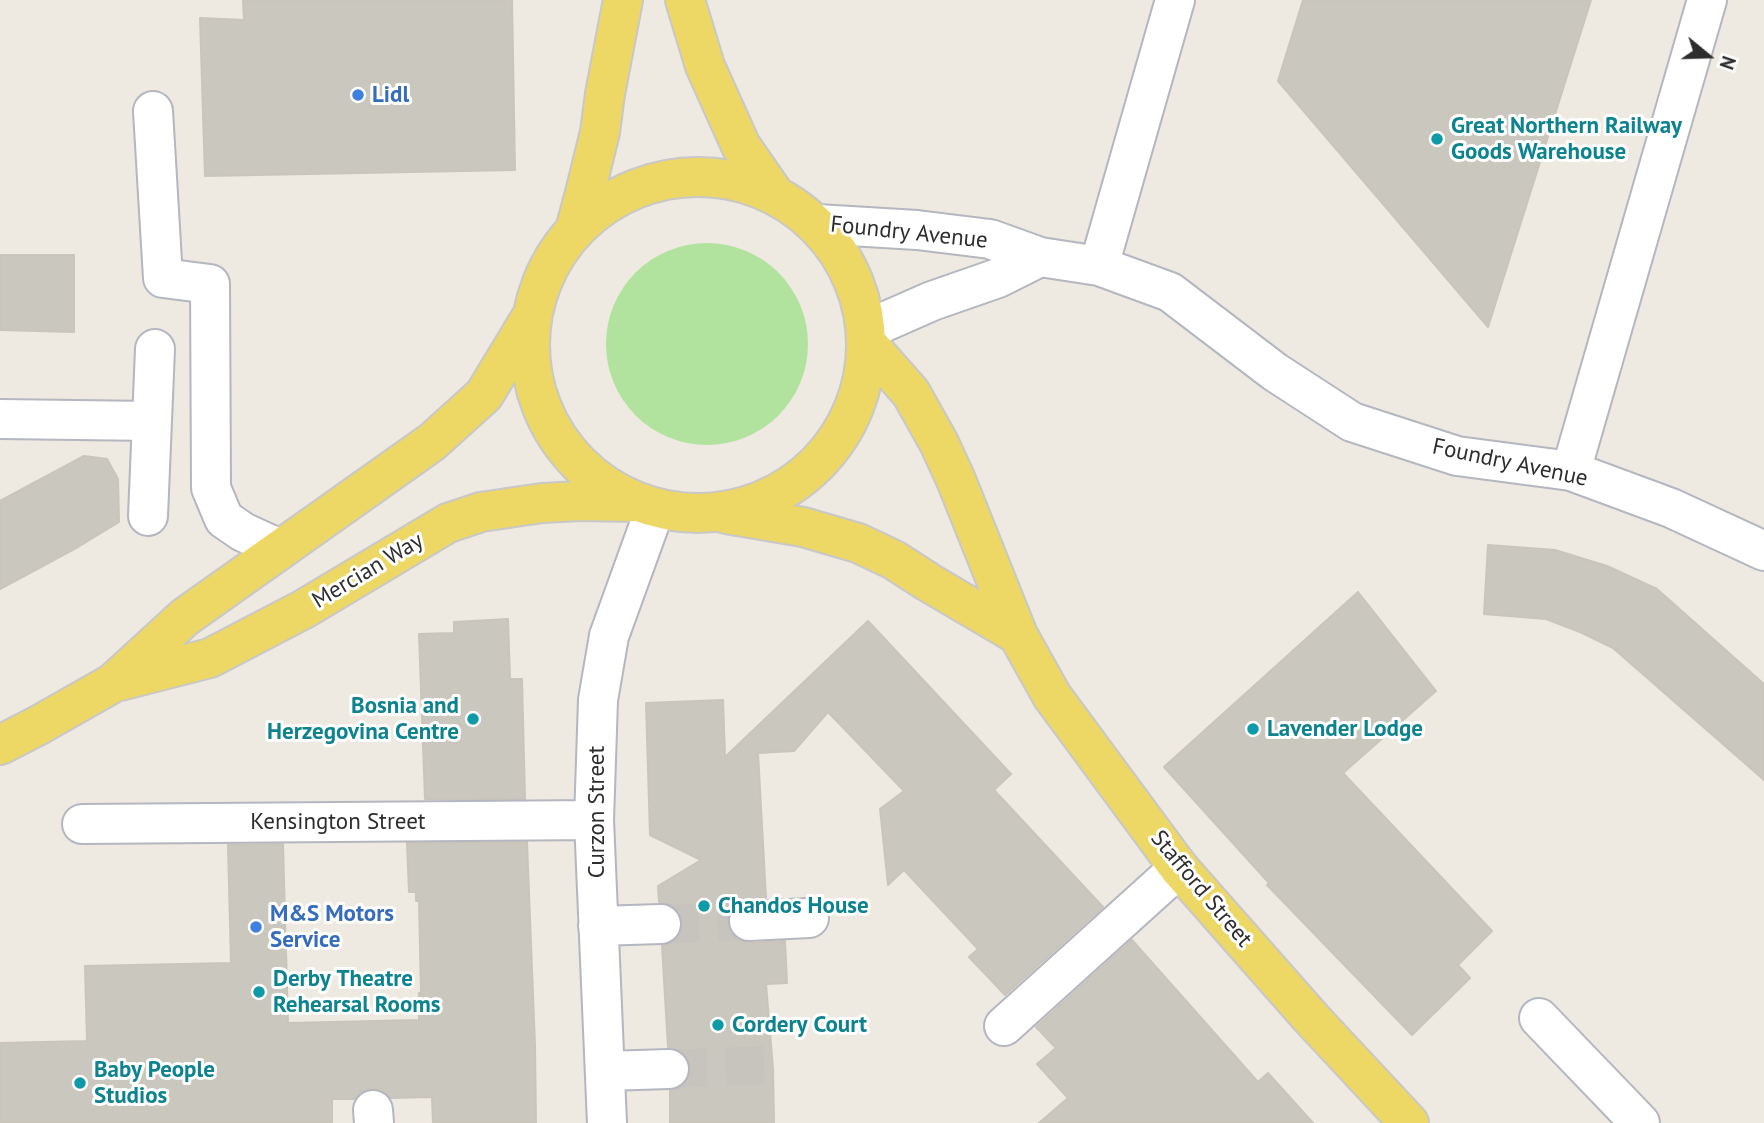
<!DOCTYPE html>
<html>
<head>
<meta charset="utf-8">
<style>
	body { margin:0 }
	#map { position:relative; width:1764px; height:1123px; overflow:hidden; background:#eee9e1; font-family:"PT Sans",sans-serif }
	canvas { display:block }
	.north { position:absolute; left:1673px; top:21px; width:70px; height:70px; -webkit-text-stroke:5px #fff; paint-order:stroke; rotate:109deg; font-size:19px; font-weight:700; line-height:28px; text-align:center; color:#2d2d2d }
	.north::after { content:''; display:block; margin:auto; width:24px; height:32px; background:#2d2d2d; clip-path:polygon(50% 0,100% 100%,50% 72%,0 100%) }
</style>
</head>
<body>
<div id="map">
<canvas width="1764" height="1123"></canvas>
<div class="north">N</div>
</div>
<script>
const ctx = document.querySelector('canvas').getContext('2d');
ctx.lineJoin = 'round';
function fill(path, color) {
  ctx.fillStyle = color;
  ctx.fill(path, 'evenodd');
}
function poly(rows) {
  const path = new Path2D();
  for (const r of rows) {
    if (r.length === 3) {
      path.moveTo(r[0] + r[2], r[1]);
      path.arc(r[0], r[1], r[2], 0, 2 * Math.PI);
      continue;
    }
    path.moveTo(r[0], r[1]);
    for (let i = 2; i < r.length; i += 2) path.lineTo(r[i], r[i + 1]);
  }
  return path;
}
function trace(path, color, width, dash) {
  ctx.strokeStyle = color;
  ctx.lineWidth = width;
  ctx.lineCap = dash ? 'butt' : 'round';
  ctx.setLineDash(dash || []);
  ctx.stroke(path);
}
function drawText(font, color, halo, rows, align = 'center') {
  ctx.font = font + ' "PT Sans",sans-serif';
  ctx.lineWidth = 6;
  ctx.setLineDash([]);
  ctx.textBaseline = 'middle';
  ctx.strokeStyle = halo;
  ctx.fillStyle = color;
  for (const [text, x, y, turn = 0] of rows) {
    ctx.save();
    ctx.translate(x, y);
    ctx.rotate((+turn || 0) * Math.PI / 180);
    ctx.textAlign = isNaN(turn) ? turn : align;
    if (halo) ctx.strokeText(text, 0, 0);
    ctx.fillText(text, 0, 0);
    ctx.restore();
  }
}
fill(poly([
	[707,344,101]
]), '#b1e39f');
const building = poly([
	[243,0,512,0,515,170,205,176,200,18,244,20,243,0],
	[1303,0,1591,0,1488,327,1278,81,1303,0],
	[0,255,74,255,74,332,0,330,0,255],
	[84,456,107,459,118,479,119,522,78,547,0,589,0,501,84,456],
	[1488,545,1555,550,1607,566,1657,589,1764,684,1764,780,1613,648,1580,632,1546,619,1484,614,1488,545],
	[1358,592,1436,691,1343,773,1492,931,1458,965,1470,978,1412,1035,1267,885,1269,883,1164,767,1358,592],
	[508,619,510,679,522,679,525,799,425,799,419,634,454,633,454,622,508,619],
	[868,621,1011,774,994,790,1103,907,1005,995,969,957,978,949,904,870,888,885,880,809,904,791,828,712,794,751,758,753,766,898,748,899,738,902,730,910,727,921,731,933,740,941,750,943,785,941,787,983,766,984,773,1069,774,1123,670,1123,670,1091,680,1088,688,1080,691,1068,688,1058,680,1050,668,1047,662,946,673,942,680,935,683,923,680,913,672,905,659,902,658,886,701,860,650,835,646,703,723,700,725,757,868,621],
	[527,842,535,1046,536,1123,433,1123,432,1097,391,1098,383,1091,372,1088,361,1092,355,1099,332,1099,332,1123,0,1123,0,1043,87,1041,85,966,231,963,228,845,283,844,288,1023,419,1020,419,993,421,993,419,901,416,901,416,892,409,892,407,843,527,842],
	[1132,940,1258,1082,1268,1073,1313,1123,1039,1123,1068,1098,1037,1064,1056,1048,1036,1027,1132,940]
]);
fill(building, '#cac7bf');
trace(building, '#cac5ba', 2);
trace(poly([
	[661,924,749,921],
	[669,1069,772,1065]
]), '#c7c3bd', 38, [38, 19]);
const minor = poly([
	[153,111,163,278,210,284,211,488,224,519,243,532,280,549],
	[817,224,917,230,990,239,1040,257,1099,266,1170,292,1275,372,1352,422,1457,456,1571,471,1671,508,1764,551],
	[1099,266,1175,0],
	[866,330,932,301,998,278,1040,257],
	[0,419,152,421],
	[1571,471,1707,0],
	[148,516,155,349],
	[82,824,594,820],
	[749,921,809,918],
	[598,926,661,924],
	[1539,1018,1640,1123],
	[1004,1026,1179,868],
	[605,1071,669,1069],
	[373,1110,374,1123],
	[607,1123,594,820,598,700,609,636,655,509]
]);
const major = poly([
	[685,0,705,66,741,146,775,195],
	[698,345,168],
	[575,230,585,193,600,132,605,94,623,0],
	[866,342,911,393,939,443,956,480,1018,635,1052,696,1179,868,1312,1019,1409,1123],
	[726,514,803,527,858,543,894,560,928,582,1018,635],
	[120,681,210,658,304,609,448,523,481,512,542,503,580,501,633,502],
	[0,745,39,725,113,683,185,617,432,442,484,395,530,319]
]);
trace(minor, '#b4b6c0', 42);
trace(major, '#c8c8c8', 42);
trace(minor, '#fff', 38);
trace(major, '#edd866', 38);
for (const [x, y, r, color] of [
	[358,95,7,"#3f7fe0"],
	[1437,139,7,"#0f9aa8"],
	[473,719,7,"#0f9aa8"],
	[1253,729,7,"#0f9aa8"],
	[704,906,7,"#0f9aa8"],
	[256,927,7,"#3f7fe0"],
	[259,992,7,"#0f9aa8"],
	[718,1025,7,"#0f9aa8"],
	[80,1083,7,"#0f9aa8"]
]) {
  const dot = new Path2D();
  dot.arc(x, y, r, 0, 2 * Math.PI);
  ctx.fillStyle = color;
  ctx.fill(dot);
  trace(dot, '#fff', 2.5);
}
drawText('bold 23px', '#366cbe', '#fff', [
	["Lidl",372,95],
	["M&S Motors",270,914],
	["Service",270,940]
], 'left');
drawText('bold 23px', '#0d838f', '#fff', [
	["Great Northern Railway",1451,126],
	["Goods Warehouse",1451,152],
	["Bosnia and",459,706,"right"],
	["Herzegovina Centre",459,732,"right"],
	["Lavender Lodge",1267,729],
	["Chandos House",718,906],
	["Derby Theatre",273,979],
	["Rehearsal Rooms",273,1005],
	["Cordery Court",732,1025],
	["Baby People",94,1070],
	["Studios",94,1096]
], 'left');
drawText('23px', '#2d2d2d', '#fff', [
	["Foundry Avenue",909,233,6],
	["Foundry Avenue",1510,463,12],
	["Mercian Way",368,571,-31],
	["Curzon Street",597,812,-90],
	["Kensington Street",338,822],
	["Stafford Street",1201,889,50]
]);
</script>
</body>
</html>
